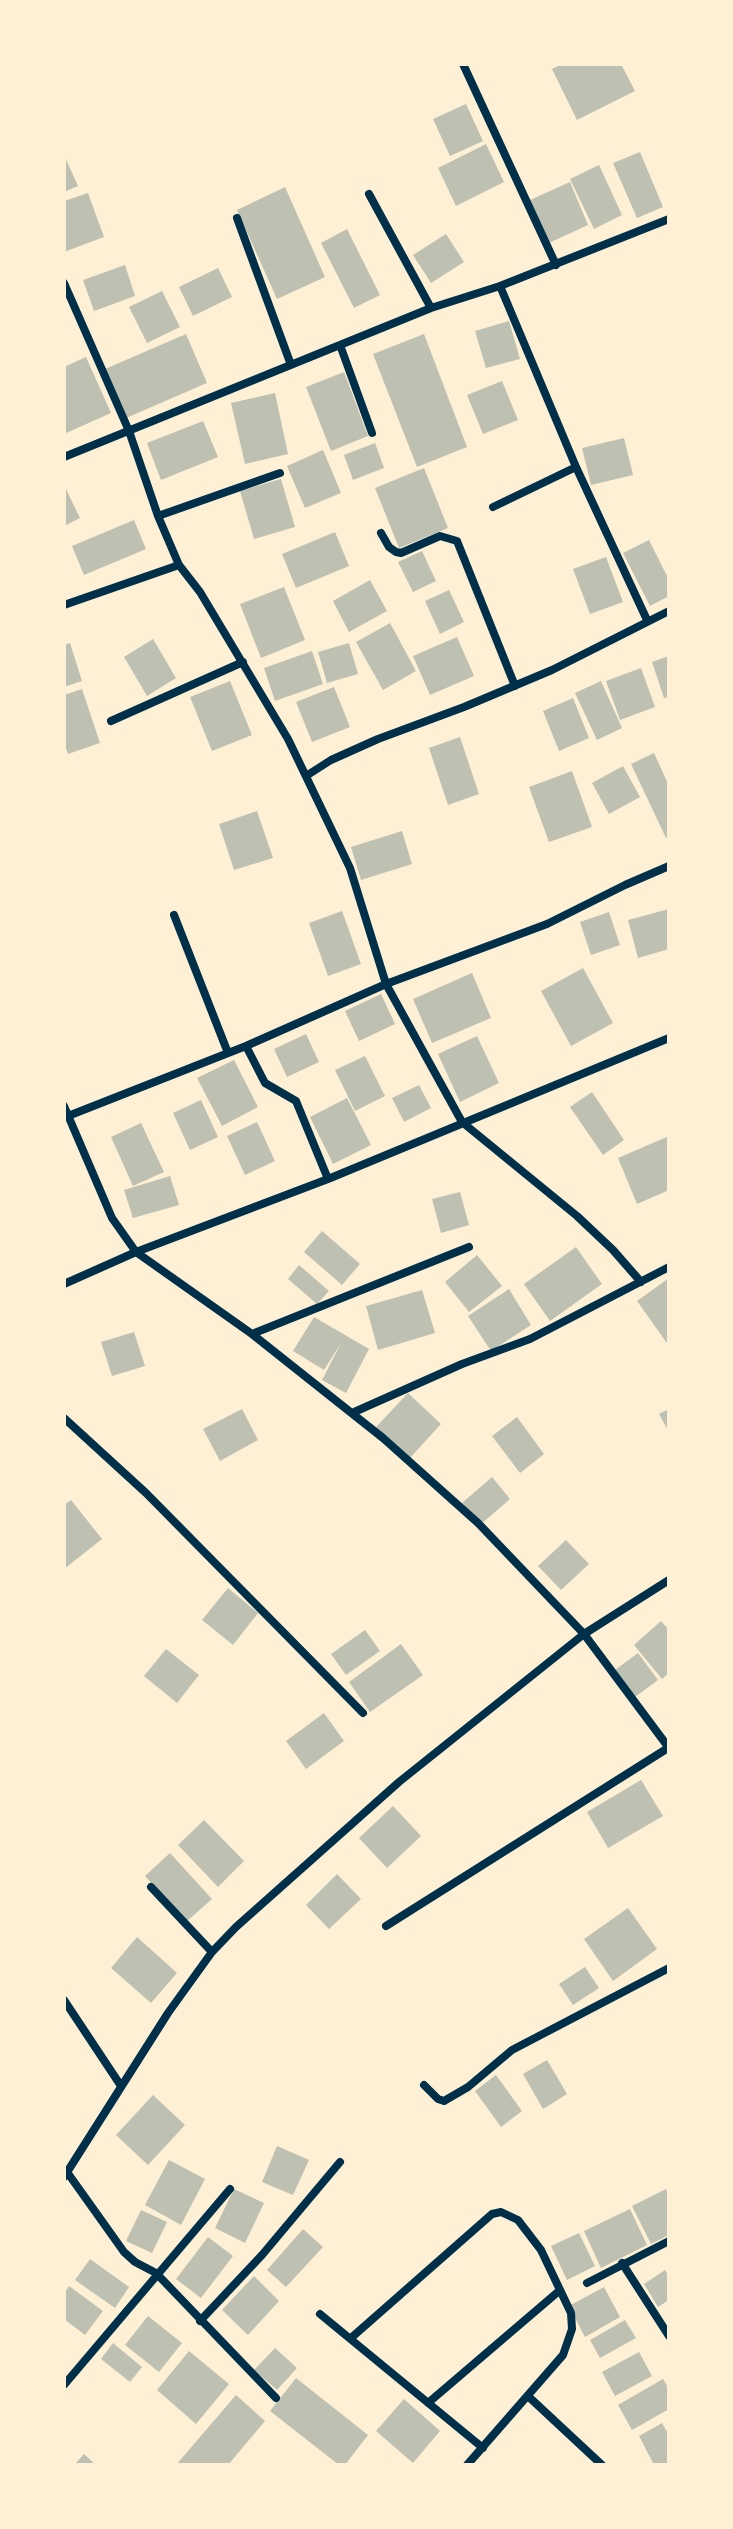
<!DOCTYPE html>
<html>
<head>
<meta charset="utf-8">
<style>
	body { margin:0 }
	#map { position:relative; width:733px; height:2529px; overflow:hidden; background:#fdf0d5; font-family:"Work Sans",sans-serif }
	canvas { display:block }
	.frame { position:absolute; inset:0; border:66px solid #fdf0d5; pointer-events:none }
</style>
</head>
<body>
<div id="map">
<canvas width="733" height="2529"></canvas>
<div class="frame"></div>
</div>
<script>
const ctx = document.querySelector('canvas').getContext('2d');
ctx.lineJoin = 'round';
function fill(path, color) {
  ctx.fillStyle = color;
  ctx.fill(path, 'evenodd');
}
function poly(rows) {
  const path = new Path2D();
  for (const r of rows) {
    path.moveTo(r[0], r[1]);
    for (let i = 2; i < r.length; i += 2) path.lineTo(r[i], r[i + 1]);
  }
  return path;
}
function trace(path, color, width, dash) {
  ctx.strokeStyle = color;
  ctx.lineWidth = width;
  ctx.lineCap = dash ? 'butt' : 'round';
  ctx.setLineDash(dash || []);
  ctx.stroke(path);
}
fill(poly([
	[562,64,621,64,635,91,577,120,552,69],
	[466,104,483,141,450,156,433,119],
	[486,144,504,182,456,206,438,168],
	[640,152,663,207,637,218,613,163],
	[64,155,78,186,64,192],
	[599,165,622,215,594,229,570,179],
	[570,182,588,225,549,243,530,200],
	[285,187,325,277,277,299,237,210],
	[88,193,104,237,64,252,64,201],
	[347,229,380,295,354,308,321,243],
	[446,234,464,262,431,283,413,255],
	[125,265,135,296,94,311,83,280],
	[218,268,232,297,193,316,179,287],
	[162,291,180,327,147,343,129,307],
	[509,321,520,359,486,368,475,331],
	[186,334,207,383,126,418,105,369],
	[424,334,467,447,417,467,373,354],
	[86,357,111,413,64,434,64,367],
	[344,372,368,436,331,451,306,387],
	[502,381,518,420,483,434,467,395],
	[275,393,288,454,245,464,231,403],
	[203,421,218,457,161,480,147,443],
	[624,438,633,475,591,485,582,448],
	[375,443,384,468,353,480,344,455],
	[323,450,341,493,305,508,287,466],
	[424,468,448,528,399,548,375,488],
	[281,479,295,527,254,539,240,491],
	[64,485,80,518,64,526],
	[134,520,146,549,84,575,72,546],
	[335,532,349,566,296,588,282,554],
	[649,540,669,580,669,596,650,606,623,553],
	[422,551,436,581,413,592,398,562],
	[606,557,623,602,590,614,573,569],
	[370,580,387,611,349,632,333,601],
	[284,587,305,640,261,658,240,604],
	[449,590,464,622,440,634,425,601],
	[390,623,416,671,383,690,356,642],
	[457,637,474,676,430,695,413,656],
	[153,639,176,678,147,696,124,657],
	[70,643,82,681,64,687,64,645],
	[349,643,358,674,327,683,318,652],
	[312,651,323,684,275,701,264,668],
	[669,656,669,697,664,698,652,662],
	[641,668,655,707,620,720,606,681],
	[230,681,252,735,212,751,190,697],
	[601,681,622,728,597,740,575,693],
	[334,687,350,727,312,742,296,702],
	[82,689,100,743,68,754,64,742,64,695],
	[573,698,589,738,559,751,543,711],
	[460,737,479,794,448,805,429,748],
	[654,753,669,786,669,837,666,838,631,764],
	[623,766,640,797,609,814,592,783],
	[572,771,592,827,549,842,529,787],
	[257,811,273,858,234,870,219,824],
	[402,831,412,864,361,880,351,847],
	[669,909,669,949,638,958,628,920],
	[342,911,361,964,328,976,309,923],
	[609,912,620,945,591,955,580,922],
	[583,968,613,1023,571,1046,541,991],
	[472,973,491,1018,432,1043,413,999],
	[381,994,395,1024,359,1041,345,1011],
	[306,1034,319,1062,287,1077,274,1049],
	[477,1036,499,1083,460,1102,438,1054],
	[365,1056,385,1096,355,1111,335,1070],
	[234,1060,258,1107,222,1126,197,1078],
	[419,1085,431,1108,404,1122,392,1098],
	[592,1092,624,1140,603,1155,570,1107],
	[347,1098,371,1145,333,1164,310,1117],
	[201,1100,218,1137,190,1150,173,1113],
	[257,1122,275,1161,245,1175,227,1136],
	[141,1123,164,1172,133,1186,111,1137],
	[669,1136,669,1190,637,1204,618,1158],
	[170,1176,179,1205,133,1218,124,1190],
	[460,1192,469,1225,441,1233,432,1199],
	[322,1231,360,1264,342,1285,304,1252],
	[576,1247,602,1284,550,1321,524,1284],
	[477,1255,502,1286,469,1312,445,1282],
	[299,1265,329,1291,317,1304,288,1279],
	[669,1278,669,1346,637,1301],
	[509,1289,531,1325,491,1351,468,1316],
	[422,1290,435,1333,378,1350,366,1306],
	[314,1317,369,1349,346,1393,322,1380,341,1343,324,1370,293,1351],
	[134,1332,145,1366,112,1376,101,1342],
	[408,1393,441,1424,409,1459,376,1427],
	[242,1409,258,1440,220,1461,203,1429],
	[669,1409,669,1432,659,1414],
	[517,1417,544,1454,520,1473,492,1436],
	[492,1477,510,1499,480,1525,462,1503],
	[71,1500,102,1539,64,1569,64,1505],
	[566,1540,589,1564,561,1590,538,1566],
	[228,1588,258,1613,233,1645,202,1620],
	[661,1621,669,1630,669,1673,662,1679,634,1645],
	[365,1630,380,1651,346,1675,331,1654],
	[401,1644,423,1675,370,1712,349,1682],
	[166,1649,199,1675,177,1703,144,1676],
	[638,1653,658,1680,635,1697,615,1670],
	[324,1713,344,1741,306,1769,286,1741],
	[641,1780,663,1816,608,1848,587,1812],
	[393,1806,421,1836,387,1868,359,1838],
	[204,1820,244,1861,218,1887,178,1845],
	[170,1853,212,1899,186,1922,145,1876],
	[337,1874,361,1899,329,1929,306,1905],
	[628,1908,657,1949,613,1981,584,1939],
	[137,1937,177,1973,151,2003,111,1968],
	[585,1967,599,1988,573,2005,559,1984],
	[547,2060,567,2094,543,2109,523,2074],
	[496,2075,522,2111,501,2127,475,2091],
	[153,2095,185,2125,148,2165,116,2135],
	[277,2146,309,2160,293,2195,262,2182],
	[169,2160,205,2179,181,2225,145,2205],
	[234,2189,264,2203,245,2243,215,2228],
	[666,2189,669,2196,669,2235,651,2244,632,2206],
	[630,2209,647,2245,601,2268,584,2231],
	[141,2210,167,2222,152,2253,126,2241],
	[303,2229,323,2247,286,2287,267,2270],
	[579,2233,595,2266,567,2280,551,2246],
	[208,2237,233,2256,201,2298,176,2279],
	[90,2259,129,2287,115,2308,75,2280],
	[665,2270,669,2277,669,2300,658,2307,644,2284],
	[254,2276,279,2301,248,2335,222,2310],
	[69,2286,103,2311,85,2335,64,2319,64,2294],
	[604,2287,620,2317,585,2337,569,2306],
	[148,2316,182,2343,159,2372,125,2345],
	[625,2320,636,2338,600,2358,590,2340],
	[113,2343,142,2367,130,2382,101,2359],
	[275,2348,297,2368,277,2390,254,2370],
	[189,2351,229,2384,196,2424,157,2390],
	[639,2352,652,2376,615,2396,602,2372],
	[296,2378,368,2435,345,2465,339,2465,270,2411],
	[663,2379,669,2389,669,2409,632,2430,618,2405],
	[236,2395,265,2421,228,2465,176,2465],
	[404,2399,440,2431,413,2463,376,2431],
	[662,2423,669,2435,669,2465,654,2465,639,2436],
	[84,2454,96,2465,74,2465]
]), '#bec0b2');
trace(poly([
	[463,64,556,265],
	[369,194,431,308],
	[237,218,291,365],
	[64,283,129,431,158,516,179,565,200,592,288,739,350,868,386,984,462,1122,577,1216,613,1250,641,1282],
	[500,286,576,467,647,620],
	[340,345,372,433],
	[64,457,431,308,500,286,669,219],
	[493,507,576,467],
	[158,516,280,473],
	[381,533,389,547,396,552,401,553,440,536,457,541,515,686],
	[64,605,179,565],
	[111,721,243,662],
	[306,776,331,760,378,739,464,707,552,670,669,611],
	[174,915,228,1053],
	[246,1046,265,1083,296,1101,328,1179],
	[64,1106,112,1218,136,1252,252,1334,383,1438,478,1523,584,1634,399,1782,236,1927,212,1952,168,2013,64,2177],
	[68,1116,246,1046,386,984,547,924,625,885,669,866],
	[64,1284,136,1252,328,1179,669,1038],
	[252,1334,469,1247],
	[352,1413,462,1364,530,1339,669,1267],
	[64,1418,146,1493,363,1713],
	[669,1580,584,1634,669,1748],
	[151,1887,212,1952],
	[386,1926,668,1748],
	[64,2000,121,2086],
	[424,2085,438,2099,444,2101,468,2087,512,2050,669,1968],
	[67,2172,124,2252,135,2262,156,2273,276,2398],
	[622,2263,669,2336],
	[587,2283,669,2241],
	[320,2314,483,2448],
	[200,2321,262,2255,340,2162],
	[351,2338,492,2214,501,2212,518,2220,541,2250,571,2313,572,2329,563,2355,467,2465],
	[64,2385,230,2189],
	[529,2397,602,2465],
	[428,2403,559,2291]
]), '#003049', 8);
</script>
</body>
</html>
